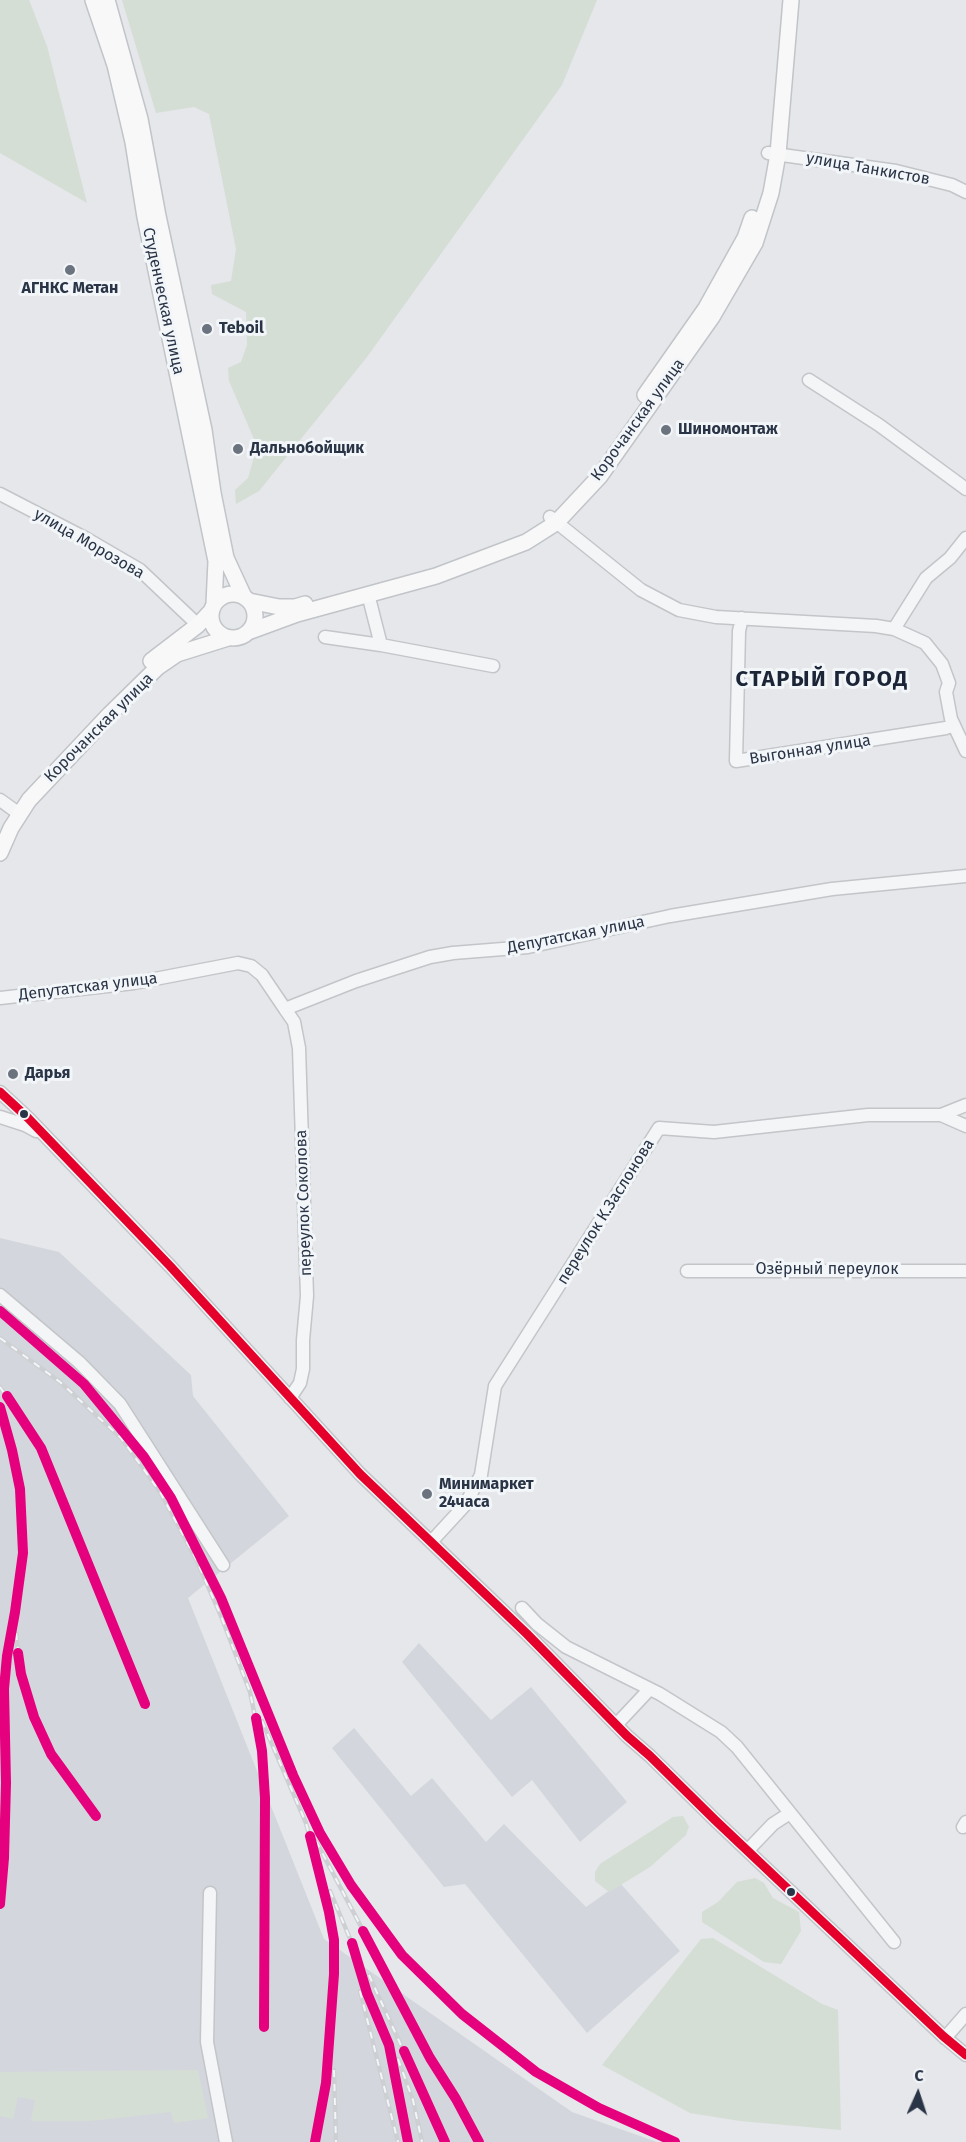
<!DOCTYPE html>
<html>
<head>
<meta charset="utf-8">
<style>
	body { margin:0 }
	#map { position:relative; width:966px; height:2142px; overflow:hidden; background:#e5e7ea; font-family:"Fira Sans",sans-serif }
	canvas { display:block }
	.north { position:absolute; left:888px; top:2064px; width:60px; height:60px; -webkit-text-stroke:4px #f3f6f9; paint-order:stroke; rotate:3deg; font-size:16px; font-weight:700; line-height:24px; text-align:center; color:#293446 }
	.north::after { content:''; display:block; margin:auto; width:21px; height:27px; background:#293446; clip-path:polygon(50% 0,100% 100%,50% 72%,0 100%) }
</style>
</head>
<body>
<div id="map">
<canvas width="966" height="2142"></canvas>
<div class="north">С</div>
</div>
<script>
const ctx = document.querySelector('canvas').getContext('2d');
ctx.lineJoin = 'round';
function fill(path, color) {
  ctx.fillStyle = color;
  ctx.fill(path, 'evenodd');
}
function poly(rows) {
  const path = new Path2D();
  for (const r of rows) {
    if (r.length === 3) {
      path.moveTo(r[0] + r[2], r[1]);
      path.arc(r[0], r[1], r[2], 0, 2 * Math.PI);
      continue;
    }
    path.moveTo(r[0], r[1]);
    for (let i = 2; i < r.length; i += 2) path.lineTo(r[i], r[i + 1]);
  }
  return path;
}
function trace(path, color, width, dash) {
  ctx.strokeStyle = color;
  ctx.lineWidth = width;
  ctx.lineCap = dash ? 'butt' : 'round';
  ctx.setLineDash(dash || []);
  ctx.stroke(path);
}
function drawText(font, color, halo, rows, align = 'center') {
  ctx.font = font + ' "Fira Sans",sans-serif';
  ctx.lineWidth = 6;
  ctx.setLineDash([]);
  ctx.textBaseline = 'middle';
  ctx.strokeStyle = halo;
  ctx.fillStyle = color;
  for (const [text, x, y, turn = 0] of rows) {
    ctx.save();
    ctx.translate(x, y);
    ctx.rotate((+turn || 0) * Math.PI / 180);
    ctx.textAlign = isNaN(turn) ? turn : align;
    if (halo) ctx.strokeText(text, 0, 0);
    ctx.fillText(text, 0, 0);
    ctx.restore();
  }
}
fill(poly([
	[0,1238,59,1252,191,1375,193,1396,289,1516,188,1598,324,1939,572,2112,657,2142,0,2142],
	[419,1643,491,1720,531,1687,627,1802,580,1842,532,1780,512,1797,402,1662],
	[354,1728,411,1796,432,1778,486,1842,504,1824,586,1907,620,1883,680,1951,587,2033,465,1884,444,1887,332,1748]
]), '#d3d7dd');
fill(poly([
	[0,0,29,0,47,46,87,203,0,153],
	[122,0,597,0,562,85,367,357,259,491,236,504,235,490,248,478,257,446,229,381,228,368,241,362,247,345,246,312,212,294,211,285,231,281,236,249,209,114,194,107,156,113],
	[683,1816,689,1827,686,1835,650,1867,609,1892,595,1881,595,1872,600,1864,673,1817],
	[755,1878,764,1883,773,1898,799,1912,801,1931,781,1964,764,1962,702,1922,702,1912,718,1902,737,1882],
	[713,1938,822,2004,838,2010,841,2130,740,2121,690,2113,602,2065,701,1939],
	[198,2070,208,2118,174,2123,171,2112,90,2121,31,2121,35,2100,18,2097,13,2119,0,2116,0,2072]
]), '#d5ded5');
const minor = poly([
	[768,153,896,171,952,185,966,192],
	[809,380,879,425,966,489],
	[0,494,85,538,140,570,198,625],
	[550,517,641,590,679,610,716,617,876,626,894,629,925,643,942,664,949,683,946,692,951,719,966,751],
	[368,594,381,645],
	[742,618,739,631,736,761,946,728,954,725],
	[894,629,926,578,950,558,966,538],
	[325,637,381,645,493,666],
	[0,800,14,810],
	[0,998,134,983,238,963,251,966,262,975,285,1009,356,981,430,957,453,953,528,947,670,916,832,889,966,876],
	[285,1009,294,1022,299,1048,307,1296,303,1340,303,1369,300,1383,290,1398],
	[0,1092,28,1118,170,1266,360,1474,527,1634,627,1736,650,1756,715,1820,943,2036,966,2055],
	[941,1115,966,1105],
	[0,1117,25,1125,36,1131],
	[687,1271,966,1271],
	[0,1295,79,1362,120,1404,223,1565],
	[431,1542,465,1505,481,1475,495,1386,659,1128,714,1132,868,1115,941,1115,966,1126],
	[522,1608,537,1624,566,1647,660,1694,721,1732,737,1747,894,1942],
	[616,1725,646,1693],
	[963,1827,966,1822],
	[748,1850,773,1824,790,1813],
	[210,1893,207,2042,226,2142],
	[945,2038,966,2014]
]);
const major = poly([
	[93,0,115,65,133,142,145,217,216,561,214,604],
	[107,0,140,119,158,216,204,430,213,493,226,558,244,597],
	[645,395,706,308,745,238,752,218],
	[233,616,22],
	[249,601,279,607,295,607,305,604],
	[248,632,297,614,436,576,526,542,556,523,600,476,712,317,755,243,771,193,778,154,791,0],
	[151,661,198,625,211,611],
	[0,853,11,828,29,800,110,714,158,667,177,654,228,638]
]);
trace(minor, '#c3c5c8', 15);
trace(major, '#c1c4c8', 18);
trace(minor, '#f4f5f7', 12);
trace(major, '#f8f8f8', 15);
const rail = poly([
	[0,1338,60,1382,121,1438,160,1492,196,1559,221,1616,250,1692,262,1751,265,1798,264,2027],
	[0,1387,41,1448,145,1704],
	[0,1407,12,1450,20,1489,23,1553,15,1612,7,1656,4,1689,6,1783,4,1858,0,1904],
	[16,1633,21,1674,34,1717,51,1754,96,1816],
	[262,1721,306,1823,329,1912,334,1940,334,1974,326,2083,315,2142],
	[316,1841,430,2058,456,2099,479,2142],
	[330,1891,356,1953,367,1993,389,2045,408,2142],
	[369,1975,445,2142],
	[360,1991,398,2142],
	[398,2059,413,2100,422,2142],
	[334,2070,336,2142]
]);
trace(rail, '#cdcfd2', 4.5);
trace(rail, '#f3f6f9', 2, [7]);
trace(poly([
	[0,1092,28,1118,170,1266,360,1474,527,1634,627,1736,650,1756,715,1820,943,2036,966,2055]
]), '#e4002b', 9);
trace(poly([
	[0,1311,84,1384,144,1457,171,1498,221,1598,293,1775,320,1833,351,1885,402,1955,462,2014,536,2072,599,2108,675,2142],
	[7,1396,41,1448,145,1704],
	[0,1407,12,1450,20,1489,23,1553,15,1612,7,1656,4,1689,6,1783,4,1858,0,1904],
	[18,1653,21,1674,34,1717,51,1754,96,1816],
	[256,1718,262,1751,265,1798,264,2027],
	[310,1836,329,1912,334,1940,334,1974,326,2083,315,2142],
	[363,1931,430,2058,456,2099,479,2142],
	[352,1943,367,1993,389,2045,408,2142],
	[404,2051,445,2142]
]), '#e5007d', 10);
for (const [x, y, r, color] of [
	[70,270,6,"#6b737f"],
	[207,329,6,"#6b737f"],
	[666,430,6,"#6b737f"],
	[238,449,6,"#6b737f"],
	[13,1074,6,"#6b737f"],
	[24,1114,5,"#293446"],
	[427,1494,6,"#6b737f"],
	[791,1892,5,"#293446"]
]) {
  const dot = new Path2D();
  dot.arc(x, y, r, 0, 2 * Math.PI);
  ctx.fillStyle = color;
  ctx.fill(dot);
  trace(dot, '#f3f6f9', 2);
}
drawText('16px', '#293446', '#f3f6f9', [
	["улица Танкистов",868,169,10],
	["Студенческая улица",163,301,78],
	["Корочанская улица",638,420,-54],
	["улица Морозова",89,544,30],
	["Корочанская улица",99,728,-45],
	["Выгонная улица",810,750,-9],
	["Депутатская улица",576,935,-11],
	["Депутатская улица",88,987,-7],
	["переулок Соколова",304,1203,-92],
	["переулок К.Заслонова",606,1212,-58],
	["Озёрный переулок",827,1270]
]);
drawText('bold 16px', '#293446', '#f3f6f9', [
	["АГНКС Метан",70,289,"center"],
	["Teboil",219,329],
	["Шиномонтаж",678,430],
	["Дальнобойщик",250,449],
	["Дарья",25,1074],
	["Минимаркет",439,1485],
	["24часа",439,1503]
], 'left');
ctx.letterSpacing = '1.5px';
drawText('bold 22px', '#1b2537', '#f3f6f9', [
	["СТАРЫЙ ГОРОД",822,680]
]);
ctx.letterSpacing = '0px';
</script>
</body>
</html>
